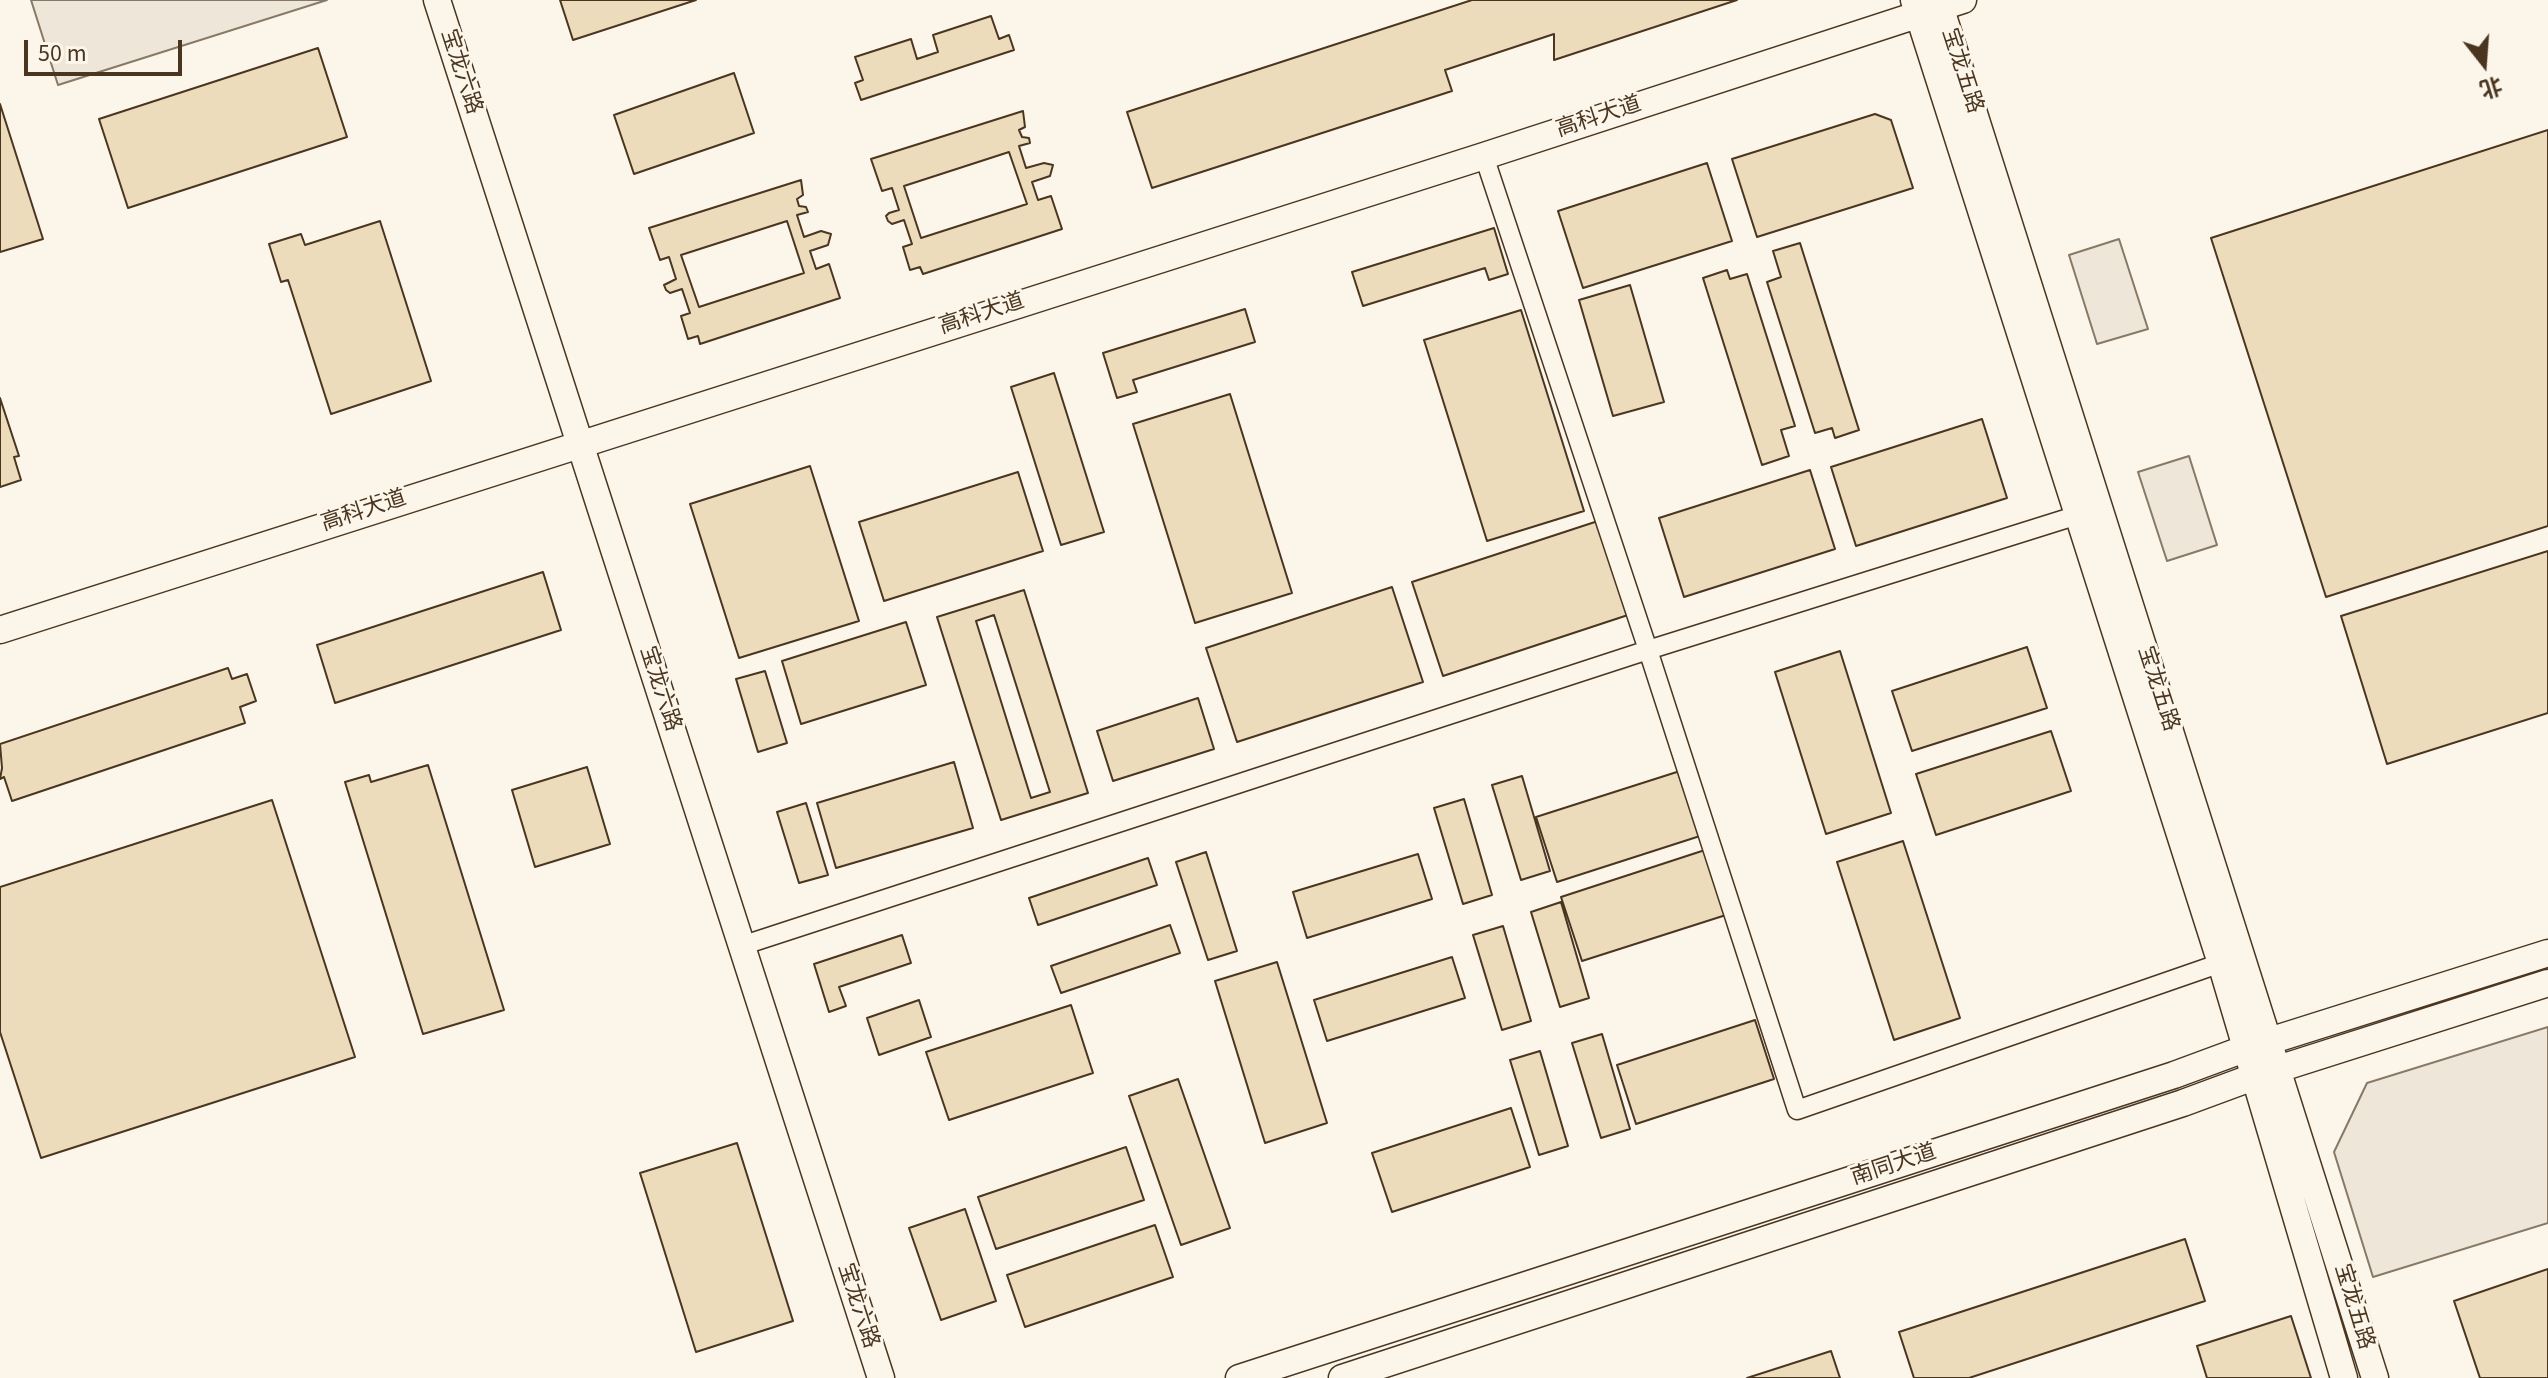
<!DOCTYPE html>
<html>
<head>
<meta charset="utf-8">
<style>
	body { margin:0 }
	#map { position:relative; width:2548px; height:1378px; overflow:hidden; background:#fbf6e9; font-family:"Source Sans 3","Noto Sans SC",sans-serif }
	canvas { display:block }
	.north { position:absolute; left:2444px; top:24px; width:80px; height:80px; -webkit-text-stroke:6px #fbf6e9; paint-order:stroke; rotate:163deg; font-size:22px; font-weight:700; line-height:32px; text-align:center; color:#4a3520 }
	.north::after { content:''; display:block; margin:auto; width:28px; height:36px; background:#4a3520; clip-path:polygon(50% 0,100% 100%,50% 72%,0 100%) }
	.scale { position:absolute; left:24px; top:40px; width:158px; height:36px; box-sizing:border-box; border:4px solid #4a3520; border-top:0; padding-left:10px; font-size:24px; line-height:28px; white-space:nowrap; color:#4a3520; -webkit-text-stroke:6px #fbf6e9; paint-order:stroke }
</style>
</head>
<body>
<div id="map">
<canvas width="2548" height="1378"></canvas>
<div class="north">北</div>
<div class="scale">50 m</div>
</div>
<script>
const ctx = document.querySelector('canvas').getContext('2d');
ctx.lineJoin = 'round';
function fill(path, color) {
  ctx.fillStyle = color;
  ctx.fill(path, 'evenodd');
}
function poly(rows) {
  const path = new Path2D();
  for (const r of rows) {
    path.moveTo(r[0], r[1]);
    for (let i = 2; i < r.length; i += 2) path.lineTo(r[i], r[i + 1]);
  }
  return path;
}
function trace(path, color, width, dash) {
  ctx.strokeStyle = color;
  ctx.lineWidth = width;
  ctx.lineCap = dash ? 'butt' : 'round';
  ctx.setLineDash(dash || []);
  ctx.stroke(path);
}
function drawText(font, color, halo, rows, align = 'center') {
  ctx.font = font + ' "Source Sans 3","Noto Sans SC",sans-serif';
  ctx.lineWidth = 6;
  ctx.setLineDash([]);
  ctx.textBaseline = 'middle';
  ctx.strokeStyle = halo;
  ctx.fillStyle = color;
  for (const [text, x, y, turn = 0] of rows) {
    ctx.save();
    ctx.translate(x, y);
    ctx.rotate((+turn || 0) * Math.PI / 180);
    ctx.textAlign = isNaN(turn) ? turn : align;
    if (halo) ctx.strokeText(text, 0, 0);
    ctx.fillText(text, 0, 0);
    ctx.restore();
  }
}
const green = poly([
	[31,0,327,0,58,85,31,0],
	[2119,239,2148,329,2097,344,2069,255,2119,239],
	[2189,456,2217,545,2167,561,2138,472,2189,456],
	[2548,1027,2548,1223,2373,1277,2334,1152,2367,1083,2548,1027]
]);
fill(green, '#ede6d9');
trace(green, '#887966', 2);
const building = poly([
	[560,0,696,0,573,40,560,0],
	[1472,0,1737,0,1554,60,1554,34,1445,70,1452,91,1152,188,1127,112,1472,0],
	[991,16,999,39,1009,35,1014,50,861,100,855,83,863,80,855,57,911,39,917,59,938,52,933,35,991,16],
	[318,48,347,137,128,208,99,119,318,48],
	[734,73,754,133,634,174,614,115,734,73],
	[0,104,43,239,0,252,0,104],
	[1023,111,1025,127,1019,130,1022,137,1029,138,1030,143,1019,146,1026,168,1044,163,1053,165,1050,176,1032,182,1038,200,1051,196,1062,229,923,274,920,267,910,270,903,247,912,244,904,220,892,224,888,221,886,216,889,213,899,210,892,188,882,191,871,159,1023,111],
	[1009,152,1027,204,921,238,904,186,1009,152],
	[1875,114,1891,120,1913,188,1757,237,1732,159,1875,114],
	[2548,130,2548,526,2326,597,2211,238,2548,130],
	[1707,163,1732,241,1583,288,1558,211,1707,163],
	[801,180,803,195,797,199,799,206,806,207,808,212,797,215,804,237,821,231,831,234,828,245,810,251,816,269,829,264,840,298,700,344,698,336,688,339,681,316,690,313,682,289,670,293,666,290,664,285,676,279,669,257,660,260,649,228,801,180],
	[787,221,804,273,699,307,681,255,787,221],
	[380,221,431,381,331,414,288,280,281,282,269,244,301,234,305,245,380,221],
	[1494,228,1508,274,1489,280,1485,268,1363,306,1352,272,1494,228],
	[1800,243,1859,430,1835,438,1832,428,1815,433,1767,282,1781,277,1773,251,1800,243],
	[1727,270,1730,279,1747,274,1795,426,1781,430,1789,456,1762,465,1703,278,1727,270],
	[1630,285,1664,402,1613,416,1579,300,1630,285],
	[1245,309,1255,342,1133,380,1137,392,1117,398,1103,353,1245,309],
	[1521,310,1584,511,1487,541,1424,340,1521,310],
	[1054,373,1104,532,1061,545,1011,387,1054,373],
	[1230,394,1292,593,1195,623,1133,424,1230,394],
	[0,398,19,456,14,457,21,480,0,487,0,398],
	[1982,419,2007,498,1856,546,1831,467,1982,419],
	[810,466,859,621,739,658,690,504,810,466],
	[1810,470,1835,549,1684,597,1659,518,1810,470],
	[1018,472,1043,551,884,601,859,522,1018,472],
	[1598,521,1628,615,1443,676,1412,582,1598,521],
	[2548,551,2548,713,2387,764,2341,616,2548,551],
	[543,572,561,630,335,703,317,645,543,572],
	[1392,587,1423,682,1237,742,1206,648,1392,587],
	[1024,590,1088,793,1001,820,937,617,1024,590],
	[994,615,1050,792,1031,798,976,621,994,615],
	[906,622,926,685,801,724,782,661,906,622],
	[2027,647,2047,708,1912,751,1892,691,2027,647],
	[1840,651,1891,813,1826,834,1775,672,1840,651],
	[228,668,232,679,247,674,256,701,240,707,245,723,12,801,4,777,0,779,2,768,0,744,228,668],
	[765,671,787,743,758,752,736,679,765,671],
	[1198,698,1214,749,1113,781,1097,731,1198,698],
	[2051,731,2071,791,1936,835,1916,774,2051,731],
	[954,762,973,828,836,868,817,803,954,762],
	[428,765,504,1010,423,1034,345,782,369,775,371,782,428,765],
	[587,767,610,844,535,867,512,790,587,767],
	[1680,771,1700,836,1557,882,1536,817,1680,771],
	[1522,776,1550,871,1521,880,1492,785,1522,776],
	[1464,799,1492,895,1463,904,1434,808,1464,799],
	[272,800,355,1057,41,1158,0,1032,0,887,272,800],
	[806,803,828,875,799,883,777,812,806,803],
	[1903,841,1960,1018,1894,1040,1837,862,1903,841],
	[1705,850,1726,915,1582,961,1561,897,1705,850],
	[1206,852,1237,951,1208,960,1176,862,1206,852],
	[1418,854,1432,899,1307,938,1293,892,1418,854],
	[1148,858,1157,885,1038,925,1029,898,1148,858],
	[1561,902,1589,998,1560,1007,1531,912,1561,902],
	[1170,925,1180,953,1061,993,1051,966,1170,925],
	[1503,926,1531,1021,1502,1030,1473,935,1503,926],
	[902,935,911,963,839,987,846,1006,829,1012,814,964,902,935],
	[1452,957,1465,998,1327,1041,1314,1000,1452,957],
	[1277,962,1327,1123,1265,1143,1215,981,1277,962],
	[919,1000,931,1037,879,1055,867,1018,919,1000],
	[1071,1005,1093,1073,949,1120,926,1052,1071,1005],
	[1755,1020,1774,1079,1636,1124,1617,1065,1755,1020],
	[1602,1034,1630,1129,1601,1138,1572,1043,1602,1034],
	[1540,1051,1568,1146,1539,1155,1510,1060,1540,1051],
	[1178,1079,1230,1228,1181,1245,1129,1096,1178,1079],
	[1511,1108,1530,1167,1392,1212,1372,1153,1511,1108],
	[737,1143,793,1321,696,1352,640,1173,737,1143],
	[1126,1147,1144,1200,996,1249,978,1197,1126,1147],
	[965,1209,996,1301,941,1320,909,1228,965,1209],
	[1155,1225,1173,1277,1025,1327,1007,1275,1155,1225],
	[2185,1239,2205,1301,1969,1378,1914,1378,1899,1332,2185,1239],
	[2548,1269,2548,1378,2480,1378,2454,1301,2548,1269],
	[2291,1316,2311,1378,2207,1378,2197,1346,2291,1316],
	[1831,1351,1840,1378,1747,1378,1831,1351]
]);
fill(building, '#ecdcbc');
trace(building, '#4a3520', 2);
const street = poly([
	[1484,156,1648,650,1797,1110,2221,963],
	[741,946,1648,650,2078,515]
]);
const secondary = poly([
	[437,0,881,1378],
	[1914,0,2221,963,2344,1378],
	[1938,0,2375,1378],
	[0,630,1484,156,1963,0],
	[1239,1378,2174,1075,2247,1048,2548,953],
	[1342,1378,2183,1103,2256,1076,2548,983]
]);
trace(street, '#4a3520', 21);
trace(secondary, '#4a3520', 29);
trace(street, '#fbf6e9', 18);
trace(secondary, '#fbf6e9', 26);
drawText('22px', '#4a3520', '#fbf6e9', [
	["宝龙五路",1961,71,72],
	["宝龙六路",460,72,72],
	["高科大道",1599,118,-18],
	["高科大道",982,315,-18],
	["高科大道",364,512,-18],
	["宝龙六路",659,689,72],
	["宝龙五路",2157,689,72],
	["南同大道",1894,1166,-18],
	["宝龙六路",857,1306,72],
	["宝龙五路",2353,1307,73]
]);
</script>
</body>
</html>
